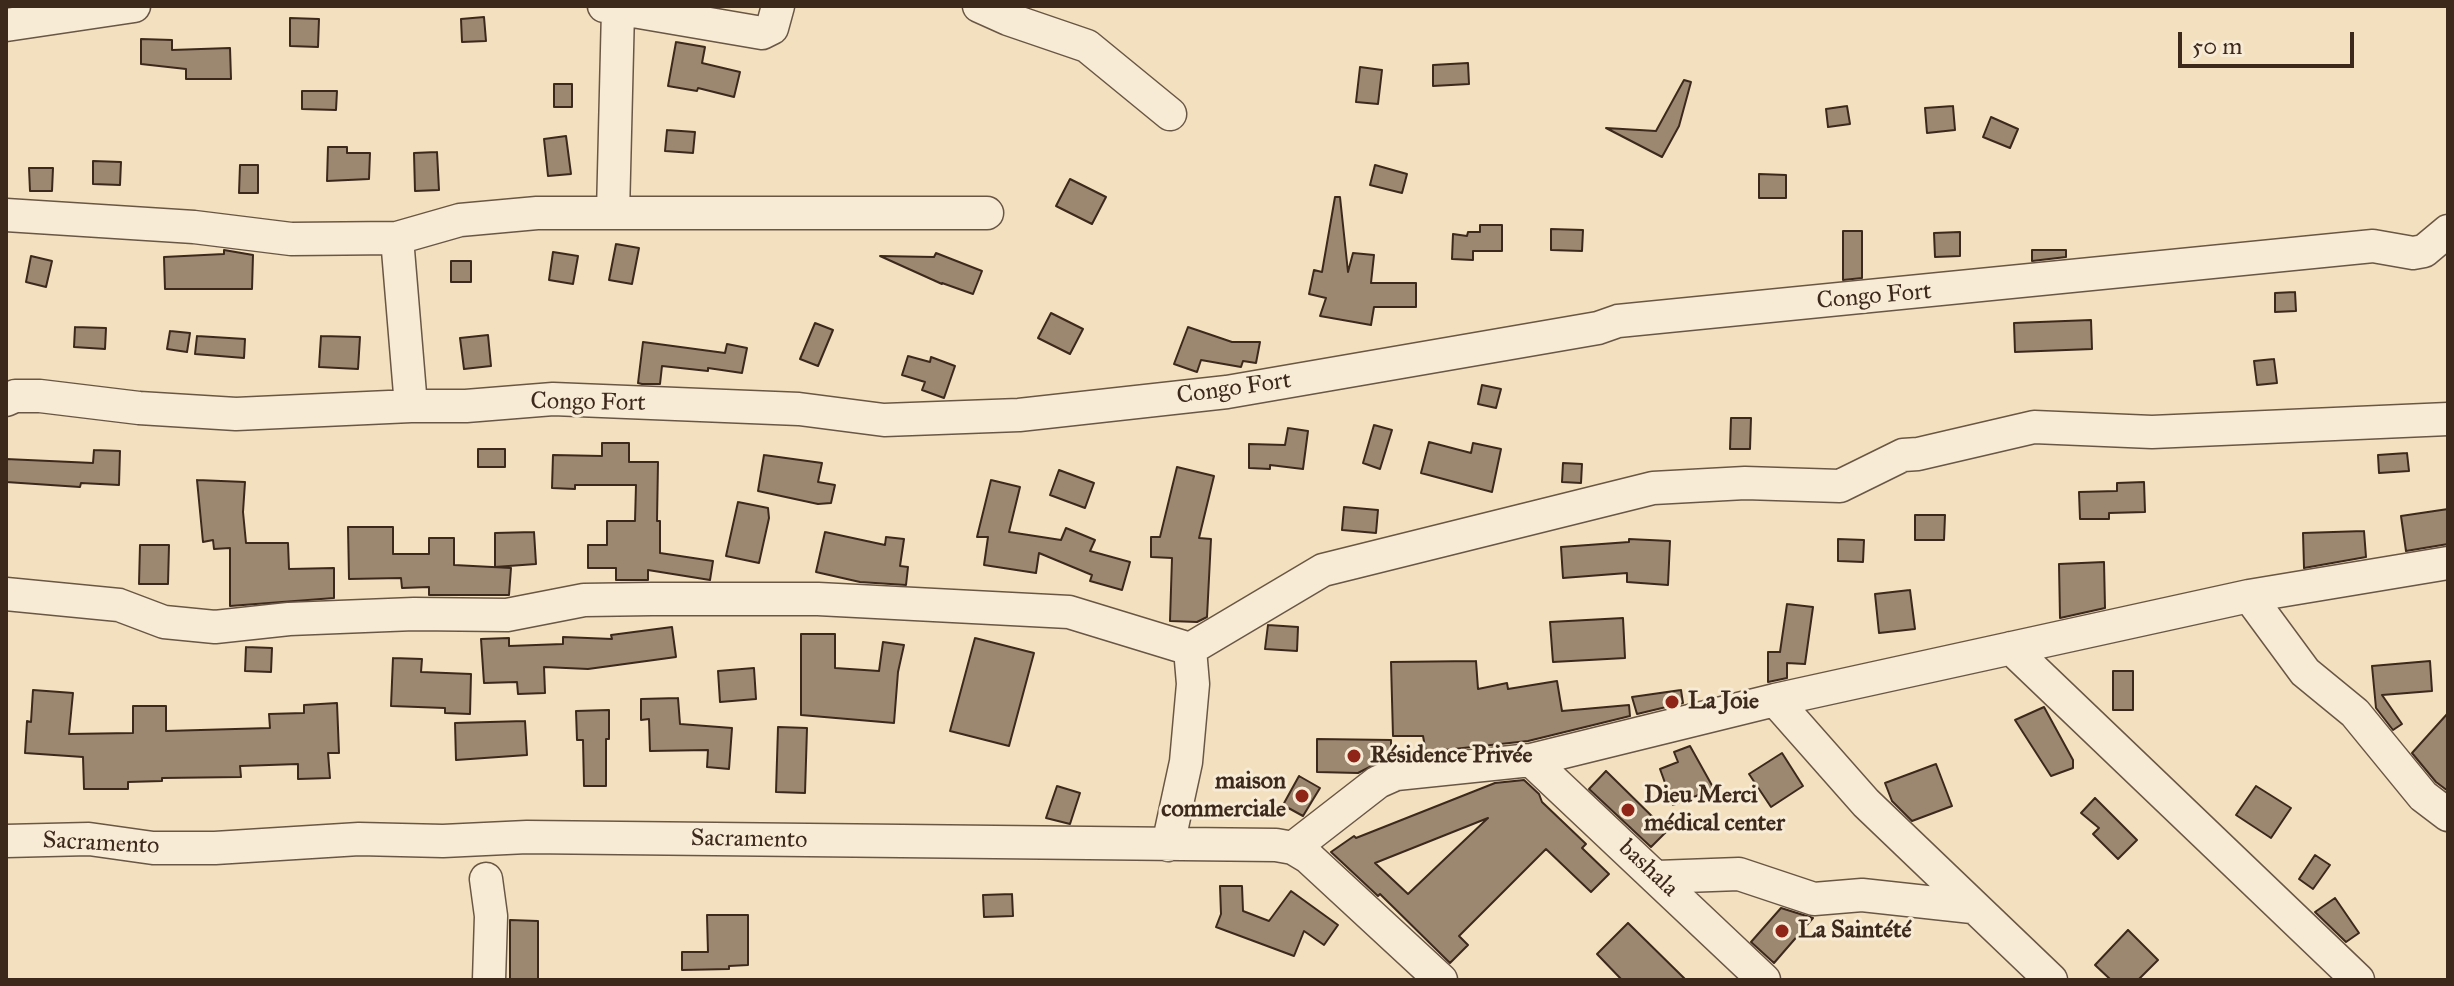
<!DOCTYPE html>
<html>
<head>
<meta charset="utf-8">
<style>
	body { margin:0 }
	#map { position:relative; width:2454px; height:986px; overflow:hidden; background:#f3e0bf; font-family:"IM FELL Great Primer",serif }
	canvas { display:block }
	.frame { position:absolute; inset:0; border:8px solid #3d281c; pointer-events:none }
	.scale { position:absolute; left:2178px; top:32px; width:176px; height:36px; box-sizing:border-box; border:4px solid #3d281c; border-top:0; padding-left:10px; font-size:24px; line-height:28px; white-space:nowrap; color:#3d281c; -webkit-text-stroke:6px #f7ebd5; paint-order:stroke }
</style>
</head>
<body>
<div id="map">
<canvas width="2454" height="986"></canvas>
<div class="frame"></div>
<div class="scale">50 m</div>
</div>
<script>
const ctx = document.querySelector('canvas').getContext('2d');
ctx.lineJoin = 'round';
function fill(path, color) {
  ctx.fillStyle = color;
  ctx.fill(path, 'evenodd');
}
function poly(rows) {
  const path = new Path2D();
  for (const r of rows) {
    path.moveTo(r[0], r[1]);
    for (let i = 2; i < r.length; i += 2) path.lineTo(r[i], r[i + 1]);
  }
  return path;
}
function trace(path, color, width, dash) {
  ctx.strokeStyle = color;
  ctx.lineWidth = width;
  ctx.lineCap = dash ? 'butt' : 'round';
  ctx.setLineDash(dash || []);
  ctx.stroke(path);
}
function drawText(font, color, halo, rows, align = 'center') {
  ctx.font = font + ' "IM FELL Great Primer",serif';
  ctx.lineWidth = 6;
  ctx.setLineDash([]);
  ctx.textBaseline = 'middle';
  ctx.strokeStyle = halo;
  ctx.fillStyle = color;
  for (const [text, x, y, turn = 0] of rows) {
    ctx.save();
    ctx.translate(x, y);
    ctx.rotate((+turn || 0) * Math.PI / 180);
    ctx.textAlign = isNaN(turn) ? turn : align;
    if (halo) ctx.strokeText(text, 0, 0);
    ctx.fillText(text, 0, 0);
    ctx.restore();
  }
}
const building = poly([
	[484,17,486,41,462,42,461,19,484,17],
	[290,18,319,19,318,47,290,46,290,18],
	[141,39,172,40,172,50,230,48,231,79,186,79,186,69,141,64,141,39],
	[676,42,705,47,702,63,740,72,734,97,698,88,697,91,668,86,676,42],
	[1468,63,1469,84,1433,86,1433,65,1468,63],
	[1360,67,1382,70,1378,104,1356,102,1360,67],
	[1684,80,1691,82,1679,126,1662,157,1606,128,1656,131,1684,80],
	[554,84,572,84,572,107,554,107,554,84],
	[302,91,337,91,336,110,302,109,302,91],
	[1847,106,1850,124,1828,127,1826,109,1847,106],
	[1953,106,1955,130,1927,133,1925,108,1953,106],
	[1991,117,2018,129,2010,148,1983,137,1991,117],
	[667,130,695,132,693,153,665,151,667,130],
	[566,136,571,174,548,176,544,139,566,136],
	[328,147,347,147,347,153,370,153,369,179,327,181,328,147],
	[437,152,439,190,415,191,414,153,437,152],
	[93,161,121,162,120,185,93,184,93,161],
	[240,165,258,165,258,193,239,193,240,165],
	[1375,165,1407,174,1402,193,1370,185,1375,165],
	[29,168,53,168,52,191,30,191,29,168],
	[1759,174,1786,175,1786,198,1759,198,1759,174],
	[1070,179,1106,197,1092,224,1056,206,1070,179],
	[1335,197,1340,197,1348,272,1353,253,1374,255,1371,283,1416,283,1416,307,1374,307,1371,325,1320,316,1326,298,1309,294,1314,270,1322,272,1335,197],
	[1480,225,1502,225,1502,251,1473,251,1473,260,1452,259,1453,234,1467,236,1468,232,1480,232,1480,225],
	[1551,229,1583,230,1582,251,1551,250,1551,229],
	[1843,231,1862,231,1862,278,1843,280,1843,231],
	[1960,232,1960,256,1935,257,1934,233,1960,232],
	[616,244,639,248,632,284,609,280,616,244],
	[224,250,253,255,252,289,165,289,164,257,224,254,224,250],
	[2032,250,2066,250,2066,257,2032,261,2032,250],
	[553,252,578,256,573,284,549,280,553,252],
	[936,253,982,271,973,294,942,283,942,284,880,256,934,257,936,253],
	[31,256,52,261,46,287,26,282,31,256],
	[451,261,471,261,471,282,451,282,451,261],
	[2295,292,2296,311,2275,312,2275,293,2295,292],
	[1051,313,1083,329,1070,354,1038,338,1051,313],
	[2091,320,2092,349,2015,352,2014,323,2091,320],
	[815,323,833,330,818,366,800,359,815,323],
	[75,327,106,328,105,349,74,347,75,327],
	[1188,327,1232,342,1260,342,1256,363,1243,361,1241,367,1201,360,1197,372,1174,364,1188,327],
	[170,331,190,333,187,352,167,349,170,331],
	[488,335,491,366,464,369,460,338,488,335],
	[197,336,245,339,244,358,195,354,197,336],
	[321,336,360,337,358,369,319,367,321,336],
	[643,342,725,353,727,344,747,348,742,373,708,368,708,371,662,366,660,384,642,384,638,383,643,342],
	[908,356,930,362,931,357,955,366,944,398,922,390,925,382,902,375,908,356],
	[2274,359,2277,383,2257,385,2254,361,2274,359],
	[1482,385,1501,389,1496,408,1478,404,1482,385],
	[1731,418,1751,418,1750,449,1730,449,1731,418],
	[1374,425,1392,430,1380,469,1363,463,1374,425],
	[1288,428,1308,431,1303,469,1270,465,1270,469,1249,468,1249,444,1285,445,1288,428],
	[1429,442,1471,453,1473,443,1501,449,1492,492,1421,473,1429,442],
	[602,443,629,443,629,462,658,462,657,521,660,521,660,553,713,561,710,580,648,570,648,580,616,580,616,568,588,568,588,545,607,545,607,521,635,521,636,485,575,485,575,489,552,488,553,455,602,456,602,443],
	[478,449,505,449,505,467,478,467,478,449],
	[94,450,120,451,119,485,81,483,80,487,6,482,6,459,93,463,94,450],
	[2407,453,2409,471,2379,473,2378,455,2407,453],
	[764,455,822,463,818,482,835,485,831,503,818,504,758,491,764,455],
	[1563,463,1582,464,1581,483,1562,482,1563,463],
	[1177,467,1214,476,1199,538,1211,539,1207,617,1197,622,1170,621,1172,558,1151,557,1151,537,1160,537,1177,467],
	[1059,470,1094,483,1085,508,1050,495,1059,470],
	[197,480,245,482,243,512,246,543,288,543,289,569,334,568,334,598,230,606,230,548,214,549,213,540,203,542,197,480],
	[991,480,1020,487,1009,532,1061,540,1066,528,1095,540,1090,551,1130,562,1122,590,1090,581,1092,575,1039,553,1036,573,984,565,988,537,977,537,991,480],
	[2144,482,2145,512,2109,513,2109,519,2080,519,2079,492,2117,491,2117,483,2144,482],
	[738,502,768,508,769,518,759,563,726,556,738,502],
	[1344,507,1378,510,1376,533,1342,530,1344,507],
	[2448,509,2448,544,2406,551,2401,516,2448,509],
	[1915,515,1945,515,1944,540,1915,540,1915,515],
	[348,527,393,527,393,554,429,554,429,538,454,538,454,565,511,568,509,595,429,595,429,587,402,588,401,578,349,579,348,527],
	[2364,531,2366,557,2304,568,2303,533,2364,531],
	[534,532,536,564,495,567,495,533,534,532],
	[825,532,885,545,886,537,904,539,900,566,908,567,906,585,860,582,816,572,825,532],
	[1629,539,1670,541,1668,585,1627,582,1627,573,1563,578,1561,547,1629,542,1629,539],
	[1838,539,1864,540,1863,562,1838,561,1838,539],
	[140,545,169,545,168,584,139,584,140,545],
	[2104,562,2105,608,2060,618,2059,564,2104,562],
	[1910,590,1915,629,1879,633,1875,594,1910,590],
	[1787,604,1813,607,1805,664,1787,663,1787,678,1768,682,1768,652,1780,652,1787,604],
	[1623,618,1625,658,1553,662,1550,622,1623,618],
	[1268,625,1298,627,1297,651,1265,649,1268,625],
	[672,627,676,657,588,669,544,667,545,693,518,694,517,682,484,683,481,639,509,638,509,646,563,644,563,637,612,639,611,635,672,627],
	[801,634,835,634,835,668,879,671,883,642,904,645,898,672,894,723,801,715,801,634],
	[975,638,1034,653,1009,746,950,731,975,638],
	[246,647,272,648,271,672,245,671,246,647],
	[393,658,422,659,421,672,471,674,470,714,445,713,445,708,391,706,393,658],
	[1476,661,1478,689,1507,683,1508,689,1557,681,1562,711,1629,705,1630,716,1528,741,1426,752,1423,736,1393,736,1391,662,1476,661],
	[2430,661,2432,691,2382,695,2402,724,2393,730,2376,708,2372,666,2430,661],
	[754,668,756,699,720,702,718,671,754,668],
	[2113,671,2133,671,2133,710,2113,710,2113,671],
	[33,690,73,693,69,734,133,733,133,706,166,706,166,731,270,728,269,714,304,713,304,705,337,703,339,753,328,753,330,778,298,779,298,764,240,766,241,777,162,778,162,781,128,782,128,789,84,789,83,757,25,753,27,721,31,722,33,690],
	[1681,690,1683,703,1637,714,1632,697,1681,690],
	[678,698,680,724,732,728,729,769,707,767,708,750,650,751,649,719,641,720,641,699,678,698],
	[2044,707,2073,760,2073,768,2051,776,2015,720,2044,707],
	[609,710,609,739,606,739,606,786,584,786,583,740,577,740,576,711,609,710],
	[2448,713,2448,791,2436,782,2412,753,2448,713],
	[525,721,527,755,456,760,455,723,525,721],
	[778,727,807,728,805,793,776,792,778,727],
	[1317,739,1391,740,1391,756,1358,773,1317,772,1317,739],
	[1690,746,1714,789,1673,805,1660,769,1678,762,1674,752,1690,746],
	[1782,753,1803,786,1771,807,1749,774,1782,753],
	[1936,764,1952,806,1912,821,1892,801,1885,783,1936,764],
	[1606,771,1667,831,1651,847,1589,789,1606,771],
	[1299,776,1320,788,1303,816,1283,805,1299,776],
	[1524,780,1539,794,1542,802,1586,844,1582,848,1609,874,1591,892,1546,849,1459,936,1468,945,1450,963,1380,894,1378,896,1331,852,1354,836,1356,838,1495,783,1524,780],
	[1488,818,1408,894,1375,863,1488,818],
	[1057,786,1080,793,1070,824,1046,818,1057,786],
	[2256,786,2291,808,2271,838,2236,815,2256,786],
	[2095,798,2137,840,2118,859,2093,834,2099,828,2081,813,2095,798],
	[2315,855,2330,865,2313,889,2299,879,2315,855],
	[1220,886,1242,886,1243,911,1269,921,1291,891,1338,925,1324,945,1304,931,1294,956,1216,927,1221,914,1220,886],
	[1012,894,1013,916,984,917,983,895,1012,894],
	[2335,898,2359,933,2346,942,2315,912,2335,898],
	[1781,908,1813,918,1774,963,1751,942,1781,908],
	[707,915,748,915,748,965,729,966,729,969,682,970,682,952,708,952,707,915],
	[510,920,538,921,538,980,510,980,510,920],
	[1628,923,1686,980,1622,980,1597,954,1628,923],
	[2128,930,2158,960,2138,980,2111,980,2095,965,2128,930]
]);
fill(building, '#9c8871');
trace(building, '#3d281c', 2);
const minor = poly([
	[604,6,762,33,772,28,778,6],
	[979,6,1008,19,1087,46,1170,114],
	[6,25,134,6],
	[613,213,618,10],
	[6,215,194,227,291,239,397,238,460,220,537,213,987,213],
	[397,238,411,406],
	[6,400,15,396,40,396,139,408,236,414,411,406,466,406,553,399,799,409,884,420,1019,415,1227,392,1598,328,1618,321,2373,246,2413,253,2424,251,2448,231],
	[6,594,119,605,164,622,215,627,289,619,414,614,507,615,584,600,652,599,818,599,1069,612,1190,649,1193,684,1186,762,1168,845],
	[2249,596,2305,672,2355,713,2423,796,2448,815],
	[2011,648,2358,980],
	[1190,649,1323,570,1653,488,1745,483,1840,486,1903,455,1918,454,2034,427,2152,432,2448,419],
	[1775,700,1866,803,2051,980],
	[1531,760,1764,980],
	[6,841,89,839,153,848,215,848,359,839,443,841,527,837,1276,845,1293,848,1308,857,1441,980],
	[1293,848,1378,782,1396,774,1531,760,1775,700,2249,596,2448,563],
	[1657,877,1739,874,1814,899,1862,895,1972,907],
	[486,879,491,916,489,980]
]);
trace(minor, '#6a5645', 35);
trace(minor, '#f7ebd5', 32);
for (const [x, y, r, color] of [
	[1672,702,8,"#8f2418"],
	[1354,756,8,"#8f2418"],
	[1302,796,8,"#8f2418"],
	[1628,810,8,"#8f2418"],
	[1782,931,8,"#8f2418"]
]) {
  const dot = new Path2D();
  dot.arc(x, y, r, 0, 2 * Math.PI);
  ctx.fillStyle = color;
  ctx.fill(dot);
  trace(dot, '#f7ebd5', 3);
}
drawText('24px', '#3d281c', '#f7ebd5', [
	["Congo Fort",1874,297,-5],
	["Congo Fort",1234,389,-8],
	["Congo Fort",588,403,1],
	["Sacramento",749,840,1],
	["Sacramento",101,844,3],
	["bashala",1648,869,43]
]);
drawText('bold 24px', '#3d281c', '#f7ebd5', [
	["La Joie",1688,702],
	["Résidence Privée",1370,756],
	["maison",1286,782,"right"],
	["commerciale",1286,810,"right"],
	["Dieu Merci",1644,796],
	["médical center",1644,824],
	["La Saintété",1798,931]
], 'left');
</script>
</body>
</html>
